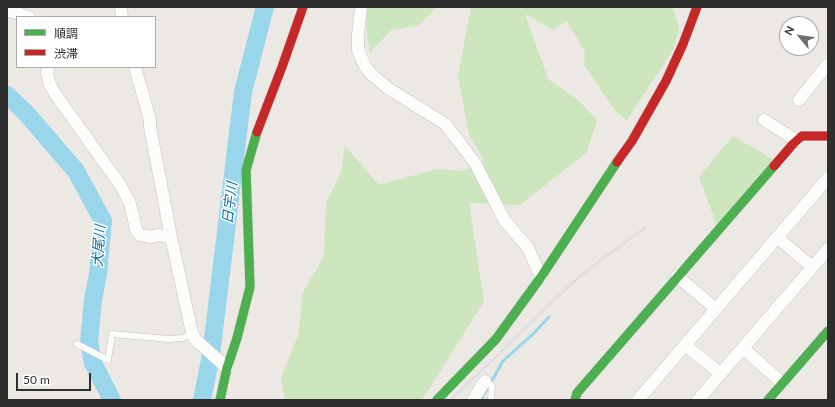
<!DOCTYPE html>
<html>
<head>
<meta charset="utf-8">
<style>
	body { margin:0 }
	#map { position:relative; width:835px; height:407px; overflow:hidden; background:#ece8e4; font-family:Lato,"Noto Sans JP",sans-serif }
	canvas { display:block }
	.frame { position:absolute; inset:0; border:8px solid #2e2e2e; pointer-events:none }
	.legend { position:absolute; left:16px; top:16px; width:140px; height:52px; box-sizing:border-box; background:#fff; border:1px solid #ababab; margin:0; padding:5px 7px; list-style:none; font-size:12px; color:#2e2e2e }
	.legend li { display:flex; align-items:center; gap:8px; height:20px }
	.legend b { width:20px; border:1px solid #ababab }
	.north { position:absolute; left:779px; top:16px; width:40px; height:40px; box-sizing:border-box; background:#fff; border:1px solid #ababab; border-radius:50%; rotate:299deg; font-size:11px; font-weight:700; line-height:16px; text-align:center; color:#2e2e2e }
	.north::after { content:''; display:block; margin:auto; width:14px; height:18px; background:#706f6e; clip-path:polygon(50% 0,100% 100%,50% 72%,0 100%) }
	.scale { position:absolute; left:16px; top:373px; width:75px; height:18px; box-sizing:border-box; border:2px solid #2e2e2e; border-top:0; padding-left:5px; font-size:12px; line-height:14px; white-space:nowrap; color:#2e2e2e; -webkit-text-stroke:3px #fff; paint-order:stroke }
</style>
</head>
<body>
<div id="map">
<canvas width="835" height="407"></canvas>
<div class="frame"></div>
<ul class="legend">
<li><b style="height:5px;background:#4caf50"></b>順調</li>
<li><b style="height:5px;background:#c62828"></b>渋滞</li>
</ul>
<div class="north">N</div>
<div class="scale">50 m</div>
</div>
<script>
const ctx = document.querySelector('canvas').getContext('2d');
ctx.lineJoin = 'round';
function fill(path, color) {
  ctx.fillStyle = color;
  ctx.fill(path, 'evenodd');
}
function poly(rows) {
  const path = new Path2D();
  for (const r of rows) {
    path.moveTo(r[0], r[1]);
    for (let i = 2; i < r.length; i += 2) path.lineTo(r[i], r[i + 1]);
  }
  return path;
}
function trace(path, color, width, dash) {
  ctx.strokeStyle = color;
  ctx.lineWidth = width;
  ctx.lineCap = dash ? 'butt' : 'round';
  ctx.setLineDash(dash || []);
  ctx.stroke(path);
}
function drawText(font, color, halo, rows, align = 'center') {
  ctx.font = font + ' Lato,"Noto Sans JP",sans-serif';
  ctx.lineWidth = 3;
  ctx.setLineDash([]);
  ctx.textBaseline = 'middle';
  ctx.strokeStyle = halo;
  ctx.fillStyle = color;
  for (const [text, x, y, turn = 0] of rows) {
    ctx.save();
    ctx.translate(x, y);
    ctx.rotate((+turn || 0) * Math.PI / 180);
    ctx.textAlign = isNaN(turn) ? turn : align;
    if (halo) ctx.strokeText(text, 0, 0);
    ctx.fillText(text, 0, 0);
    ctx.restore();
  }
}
fill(poly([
	[367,7,437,7,419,25,391,30,370,53,366,27],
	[471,7,673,7,679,28,674,48,627,120,616,112,584,65,585,52,567,21,553,30,525,14,548,79,578,100,597,120,586,153,520,205,469,203,484,301,426,394,421,400,285,400,281,378,299,333,302,294,324,256,326,203,341,172,345,146,379,185,437,169,463,171,484,161,469,134,458,76],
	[733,136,774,160,717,225,699,177]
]), '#cee6be');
trace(poly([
	[490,384,503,361,533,334,549,317],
	[483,400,482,397,487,389]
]), '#99d6ec', 3);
trace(poly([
	[7,95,26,113,76,171,103,221,98,274,93,300,89,342,93,363,112,400],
	[202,400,211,355,243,92,265,7]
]), '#99d6ec', 18);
const lane = poly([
	[77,344,108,360,112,334,169,339,183,338,192,333],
	[485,381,492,385,491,400]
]);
const street = poly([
	[121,7,122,17],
	[361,7,358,35,358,50,365,66,370,73,389,89,439,120,445,124,460,143,475,163,505,221,528,248,541,277],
	[7,10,29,17],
	[48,67,47,73,50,85,56,95,121,186,129,201,133,215,136,230,140,235,151,237,158,235,171,237],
	[135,67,150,120,150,127,171,237,192,333,195,339,227,368],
	[799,100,828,64],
	[764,120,797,141],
	[777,237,812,267],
	[677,276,716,309],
	[685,345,721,374],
	[743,348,782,383],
	[473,400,485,381],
	[638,400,828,178],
	[698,400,828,249]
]);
const fast = poly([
	[220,400,227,368,237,338,250,287,246,170,257,132],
	[437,400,496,339,541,277,617,162],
	[575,400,577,393,774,166],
	[768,400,828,331]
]);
const jam = poly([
	[257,132,282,67,303,7],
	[617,162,632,141,666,81,683,44,697,7],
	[774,166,793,144,802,136,828,136]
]);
trace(lane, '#c5c4c5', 7);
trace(street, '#c5c4c5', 13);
trace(fast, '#c5c4c5', 10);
trace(jam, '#c5c4c5', 10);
trace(lane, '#fcfcfb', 6);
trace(street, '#fcfcfb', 12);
trace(fast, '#4caf50', 9);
trace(jam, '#c62828', 9);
trace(poly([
	[451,400,571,284,598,262,645,228]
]), '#dfdfe1', 3);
drawText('italic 14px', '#0d6fa3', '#fff', [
	["日宇川",230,203,-83],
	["犬尾川",99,246,-86]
]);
</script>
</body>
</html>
